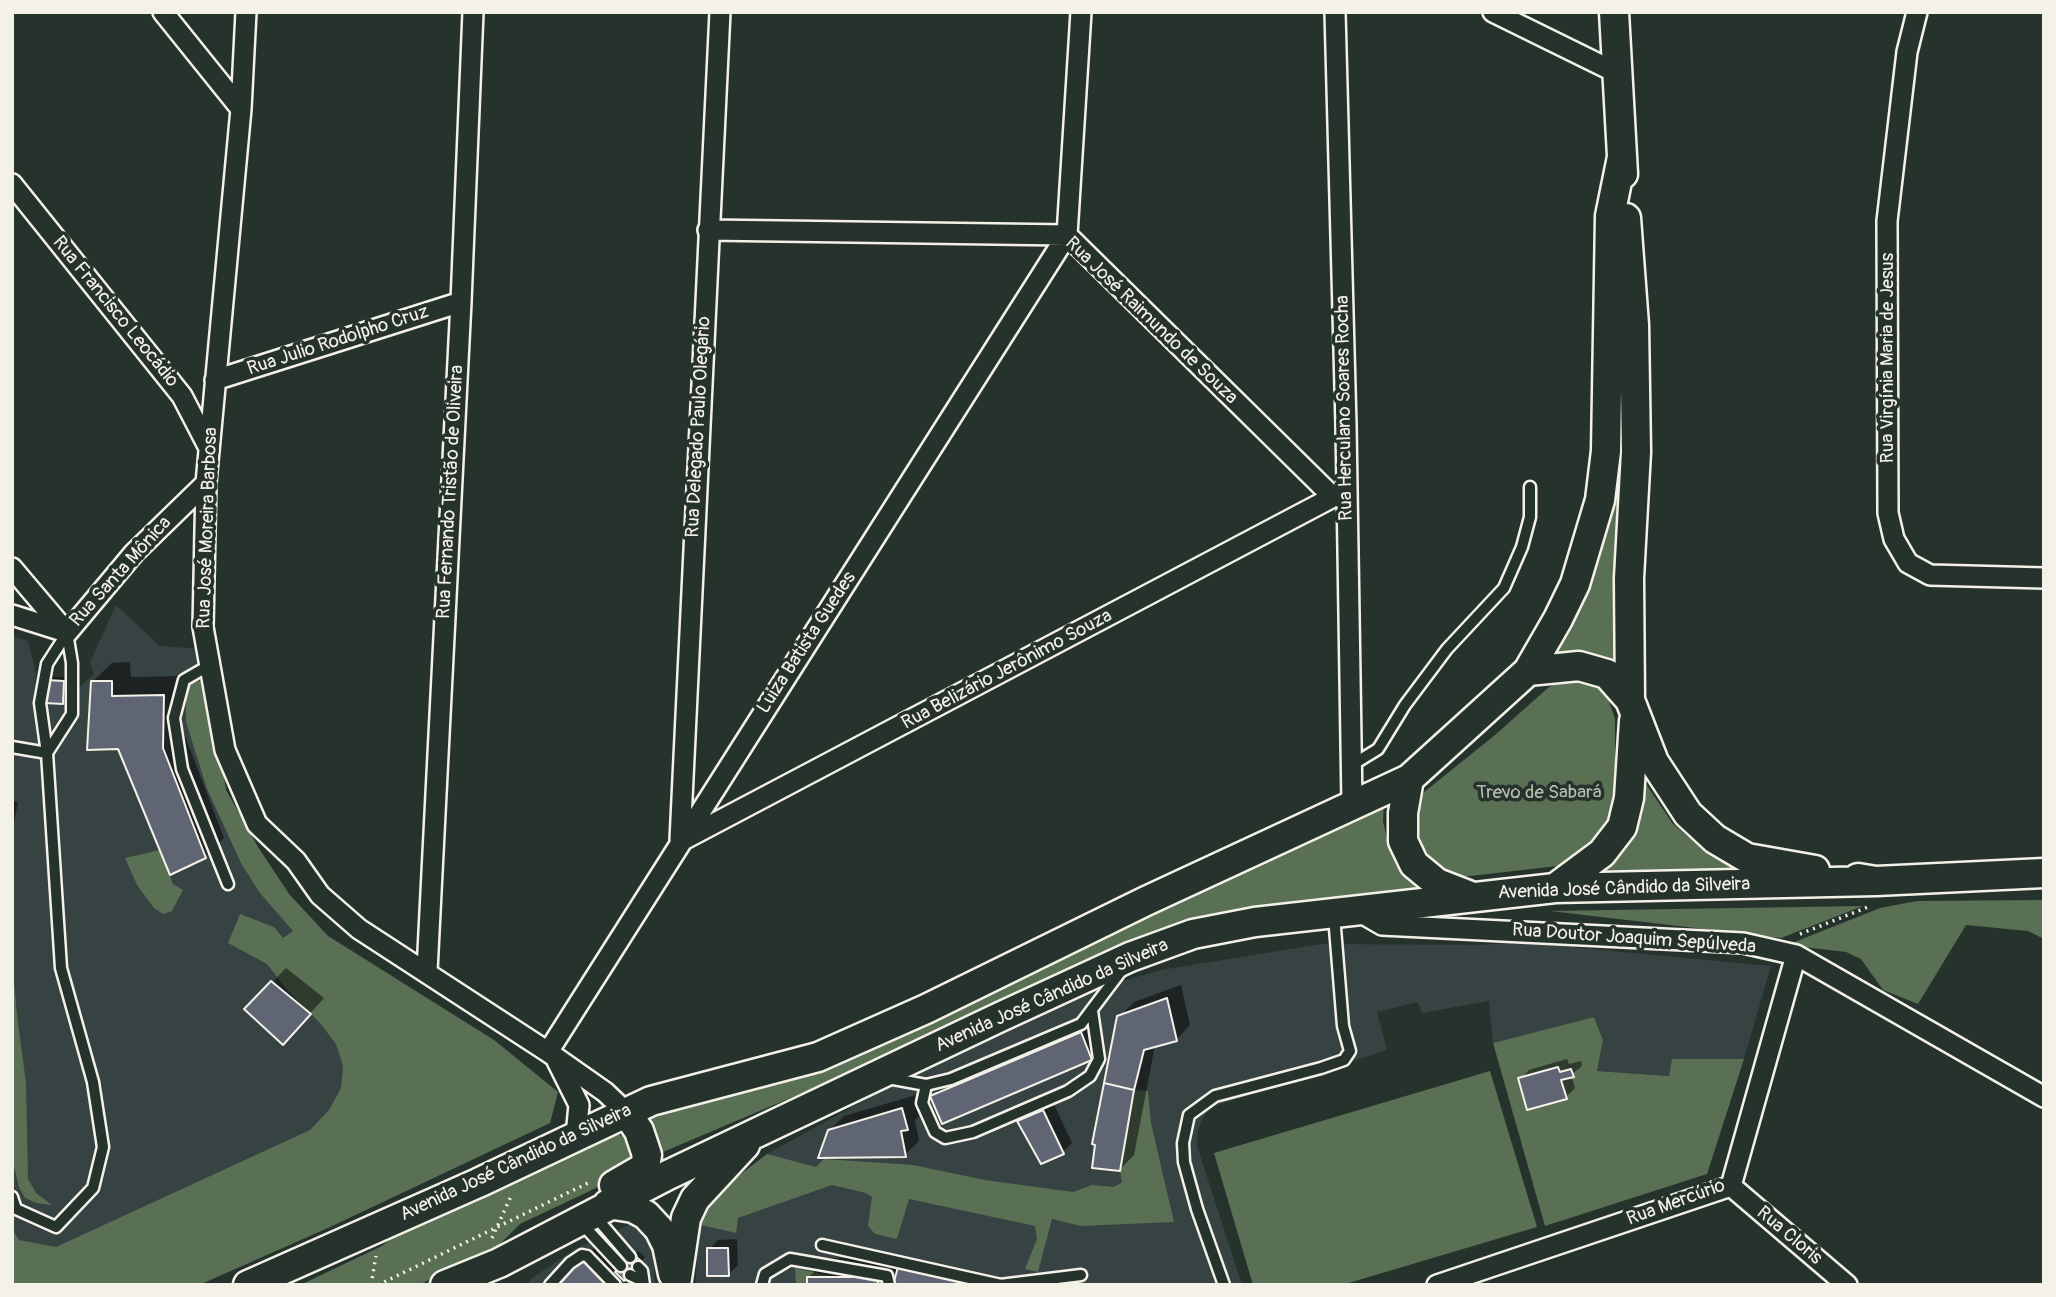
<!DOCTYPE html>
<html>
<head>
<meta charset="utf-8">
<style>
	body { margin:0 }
	#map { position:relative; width:2056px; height:1297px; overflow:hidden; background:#26332d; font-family:Pangolin,sans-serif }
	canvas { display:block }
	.frame { position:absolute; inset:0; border:14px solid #f4f1e8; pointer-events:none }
</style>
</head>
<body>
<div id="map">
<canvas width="2056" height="1297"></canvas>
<div class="frame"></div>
</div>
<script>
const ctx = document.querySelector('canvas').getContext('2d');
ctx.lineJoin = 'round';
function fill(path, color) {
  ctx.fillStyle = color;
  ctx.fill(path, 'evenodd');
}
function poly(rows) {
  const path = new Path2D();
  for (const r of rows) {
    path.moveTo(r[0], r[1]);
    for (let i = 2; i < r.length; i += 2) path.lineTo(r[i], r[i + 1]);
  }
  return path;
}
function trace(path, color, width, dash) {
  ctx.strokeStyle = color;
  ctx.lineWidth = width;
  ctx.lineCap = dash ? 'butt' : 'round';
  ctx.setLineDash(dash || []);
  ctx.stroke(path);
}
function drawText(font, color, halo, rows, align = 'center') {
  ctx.font = font + ' Pangolin,sans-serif';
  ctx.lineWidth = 7;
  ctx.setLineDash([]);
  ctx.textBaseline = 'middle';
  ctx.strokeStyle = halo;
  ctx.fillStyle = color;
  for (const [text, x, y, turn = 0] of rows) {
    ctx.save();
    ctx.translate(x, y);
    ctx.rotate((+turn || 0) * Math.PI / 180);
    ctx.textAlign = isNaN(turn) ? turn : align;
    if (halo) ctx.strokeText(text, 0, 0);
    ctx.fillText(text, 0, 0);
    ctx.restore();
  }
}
fill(poly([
	[116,605,160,646,203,649,226,790,258,847,289,894,328,936,494,1040,558,1092,550,1123,330,1227,199,1285,12,1285,12,636,28,641,36,673,34,702,45,703,46,680,64,681,64,686,79,687,94,674,90,662],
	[1516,942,1771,966,1744,1059,1672,1059,1670,1076,1597,1071,1603,1040,1594,1017,1493,1043,1489,1001,1422,1013,1418,1002,1377,1012,1387,1050,1215,1106,1205,1114,1198,1130,1197,1146,1242,1285,696,1285,697,1224,710,1203,728,1184,767,1154,914,1073,1077,994,1161,970,1322,944,1481,945],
	[630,1224,645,1228,653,1241,655,1285,526,1285,532,1278,577,1248]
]), '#374242');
fill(poly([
	[1617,224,1623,404,1613,621,1618,670,1604,659,1590,653,1573,651,1556,654,1585,591,1600,550,1611,508],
	[1566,678,1593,682,1608,698,1615,719,1615,770,1612,806,1605,828,1595,843,1580,856,1558,866,1461,877,1444,872,1415,851,1418,797,1495,735,1549,687],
	[208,679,226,790,258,847,289,894,328,936,494,1040,558,1092,550,1123,330,1227,199,1285,12,1285,12,1229,19,1240,56,1247,310,1130,329,1110,341,1088,343,1066,336,1044,320,1023,288,991,267,964,228,943,240,914,274,927,283,938,293,931,259,892,241,863,207,789,186,722,186,692,190,683],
	[1642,778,1673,824,1707,853,1740,872,1599,874,1617,856],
	[1384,802,1383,821,1388,844,1395,862,1406,877,1421,891,1194,920,1150,934,802,1093,663,1152,648,1116,1145,912],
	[160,850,173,884,183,890,172,911,163,914,154,908,137,885,125,858],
	[2044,900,2044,939,2028,931,1966,925,1918,1004,1883,990,1861,959,1846,952,1787,945,1880,908,1917,901],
	[1863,906,1781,938,1550,911],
	[12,957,17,1015,26,1083,28,1179,36,1193,52,1205,37,1203,25,1198,19,1187,12,1159],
	[1594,1017,1603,1040,1597,1071,1669,1076,1672,1059,1744,1059,1707,1174,1545,1226,1493,1043],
	[1490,1071,1537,1227,1342,1285,1253,1285,1214,1153],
	[1134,1090,1148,1091,1151,1123,1174,1222,1081,1226,1052,1219,1038,1272,1025,1269,1037,1239,1035,1226,909,1199,897,1239,875,1234,868,1226,872,1197,866,1193,832,1185,738,1218,736,1233,697,1224,710,1203,728,1184,767,1154,816,1167,824,1159,913,1165,985,1180,1073,1192,1092,1185,1114,1187,1122,1182,1120,1171],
	[611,1133,624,1136,632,1152,634,1166,615,1179,520,1224,494,1250,418,1285,300,1285,382,1246,411,1222],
	[795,1268,834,1277,808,1277,807,1285,796,1285]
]), '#597054');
fill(poly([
	[130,662,131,677,183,676,182,728,224,838,205,857,92,682,112,663],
	[52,677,67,677,66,698,62,702,48,681],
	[12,801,18,802,12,832],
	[286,968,324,998,297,1028,247,1009],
	[1181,985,1190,1025,1176,1040,1155,1045,1134,1155,1119,1170,1119,1017,1134,1002],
	[1095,1019,1105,1044,1091,1059,932,1096,947,1082],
	[1567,1059,1569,1064,1581,1061,1582,1066,1571,1075,1575,1088,1566,1097,1520,1079,1529,1070],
	[916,1095,921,1114,915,1120,919,1141,905,1155,829,1131,844,1116],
	[1053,1102,1072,1143,1063,1152,1020,1122,1029,1112],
	[603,1239,628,1262,638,1251,645,1257,634,1268,640,1273,629,1285,559,1285],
	[737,1239,738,1265,729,1274,709,1249,718,1240],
	[828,1258,896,1258,896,1275,900,1267,909,1258,972,1271,969,1285,809,1285,809,1277]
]), '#0007');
const building = poly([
	[46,680,64,681,63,704,45,703,46,680],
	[91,681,112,681,112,696,164,695,163,748,206,858,170,875,118,749,87,750,91,681],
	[271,981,311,1014,283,1045,244,1009,271,981],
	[1167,998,1177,1041,1144,1050,1134,1090,1104,1083,1117,1016,1167,998],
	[1081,1032,1092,1060,942,1124,930,1096,1081,1032],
	[1558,1067,1560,1072,1571,1069,1574,1077,1561,1080,1567,1099,1527,1110,1518,1078,1558,1067],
	[1104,1083,1134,1090,1120,1171,1092,1168,1095,1145,1092,1144,1104,1083],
	[902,1108,908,1130,901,1131,906,1157,818,1158,828,1130,902,1108],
	[1043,1110,1064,1154,1041,1164,1017,1121,1043,1110],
	[707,1248,728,1248,729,1276,707,1276,707,1248],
	[633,1254,642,1262,624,1281,615,1272,633,1254],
	[583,1257,613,1285,556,1285,583,1257],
	[898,1267,964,1280,963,1285,893,1285,898,1267],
	[807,1277,878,1277,878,1285,807,1285,807,1277]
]);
fill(building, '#5f6573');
trace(building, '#f4f1e8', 2);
const lane = poly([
	[210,665,184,680,174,718,182,769,228,884],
	[12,747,47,753],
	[47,753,72,714,72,663,67,633],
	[1352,765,1378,749,1405,705,1447,649,1504,588,1522,547,1530,517,1530,487],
	[888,1078,926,1085,951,1079,1081,1024,1121,971],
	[926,1085,922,1103,935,1132,945,1138,973,1132,1068,1091,1090,1076,1099,1059,1092,1011],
	[12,1197,16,1209,56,1227,93,1188,103,1147,93,1082,61,968,47,753,40,703,47,664,67,633],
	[594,1215,630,1257],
	[582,1224,621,1266],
	[822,1245,1001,1285],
	[638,1267,642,1271,644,1285],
	[630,1275,643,1281],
	[550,1285,570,1263,582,1255,587,1256,615,1285],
	[762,1285,765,1274,790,1259,887,1276,889,1285],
	[1000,1285,1081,1275],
	[1224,1285,1197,1209,1184,1162,1183,1143,1189,1115,1215,1096,1321,1068,1344,1060,1350,1051,1343,1026,1334,916]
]);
const street = poly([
	[163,12,241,109],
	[246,12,241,109,206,483,203,627,225,750,257,824,296,861,320,895,359,929,548,1052,605,1092,627,1113],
	[1335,12,1346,425,1352,804],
	[1493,12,1617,73],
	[1917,12,1907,52,1887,221,1888,513,1894,539,1908,563,1930,575,2044,578],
	[12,184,182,396,208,446],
	[708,230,1067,235,1333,497,1347,496],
	[215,380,461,302],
	[12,568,67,633],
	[12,615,66,632],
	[67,633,134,553,206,483],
	[680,840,720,12],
	[681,841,1333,497],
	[1358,911,1382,925,1743,943,1796,955,2044,1097],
	[427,971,461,302,473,12],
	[548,1052,1067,235,1081,12],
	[557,1061,579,1105,576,1136],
	[1731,1186,1796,955],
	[1731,1186,1847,1285],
	[1437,1285,1731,1186]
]);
const secondary = poly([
	[1614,12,1623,174],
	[1626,218,1634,325,1636,452,1629,578,1630,700,1654,762,1688,814,1715,839,1747,858,1815,870],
	[1528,671,1579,666,1607,674,1630,700],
	[1409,779,1403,813,1403,841,1414,864,1437,883,1468,895],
	[1858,878,1876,881,2044,873],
	[1555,888,1602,853,1622,827,1629,798,1634,721],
	[614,1185,645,1167,647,1155,639,1131,627,1113],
	[608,1204,633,1208,646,1215,659,1229,667,1245,673,1274],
	[248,1285,478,1183,651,1101,818,1057,926,1009,1146,901,1409,779,1528,671,1558,619,1575,584,1600,500,1606,451,1610,216,1622,157],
	[445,1285,499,1263,668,1175,1000,1017,1130,957,1193,934,1255,922,1555,888,1876,881],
	[676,1285,686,1218,695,1199,745,1145]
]);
trace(lane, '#f4f1e8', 15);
trace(street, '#f4f1e8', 24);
trace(secondary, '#f4f1e8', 33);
trace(poly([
	[1800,934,1868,907],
	[492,1238,512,1194],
	[371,1285,376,1256],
	[378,1285,590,1182]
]), '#f4f1e8', 3.5, [2, 5]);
trace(lane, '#26332d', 10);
trace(street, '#26332d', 19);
trace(secondary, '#26332d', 28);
drawText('19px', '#f4f1e8', '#26332d', [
	["Rua Francisco Leocádio",115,312,51],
	["Rua José Raimundo de Souza",1151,321,44],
	["Rua Julio Rodolpho Cruz",338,341,-18],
	["Rua Virgínia Maria de Jesus",1888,358,-90],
	["Rua Herculano Soares Rocha",1345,408,-91],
	["Rua Delegado Paulo Olegário",699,427,-87],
	["Rua Fernando Tristão de Oliveira",451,492,-87],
	["Rua José Moreira Barbosa",208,528,-88],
	["Rua Santa Mônica",121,572,-48],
	["Luiza Batista Guedes",807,643,-57],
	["Rua Belizário Jerônimo Souza",1007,670,-28],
	["Avenida José Cândido da Silveira",1624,889,-2],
	["Rua Doutor Joaquim Sepúlveda",1634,939,4],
	["Avenida José Cândido da Silveira",1052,996,-24],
	["Avenida José Cândido da Silveira",516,1163,-25],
	["Rua Mercúrio",1676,1203,-20],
	["Rua Cloris",1789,1236,40]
]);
drawText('19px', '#b6bdad', '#26332d', [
	["Trevo de Sabará",1539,793]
]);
</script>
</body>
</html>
